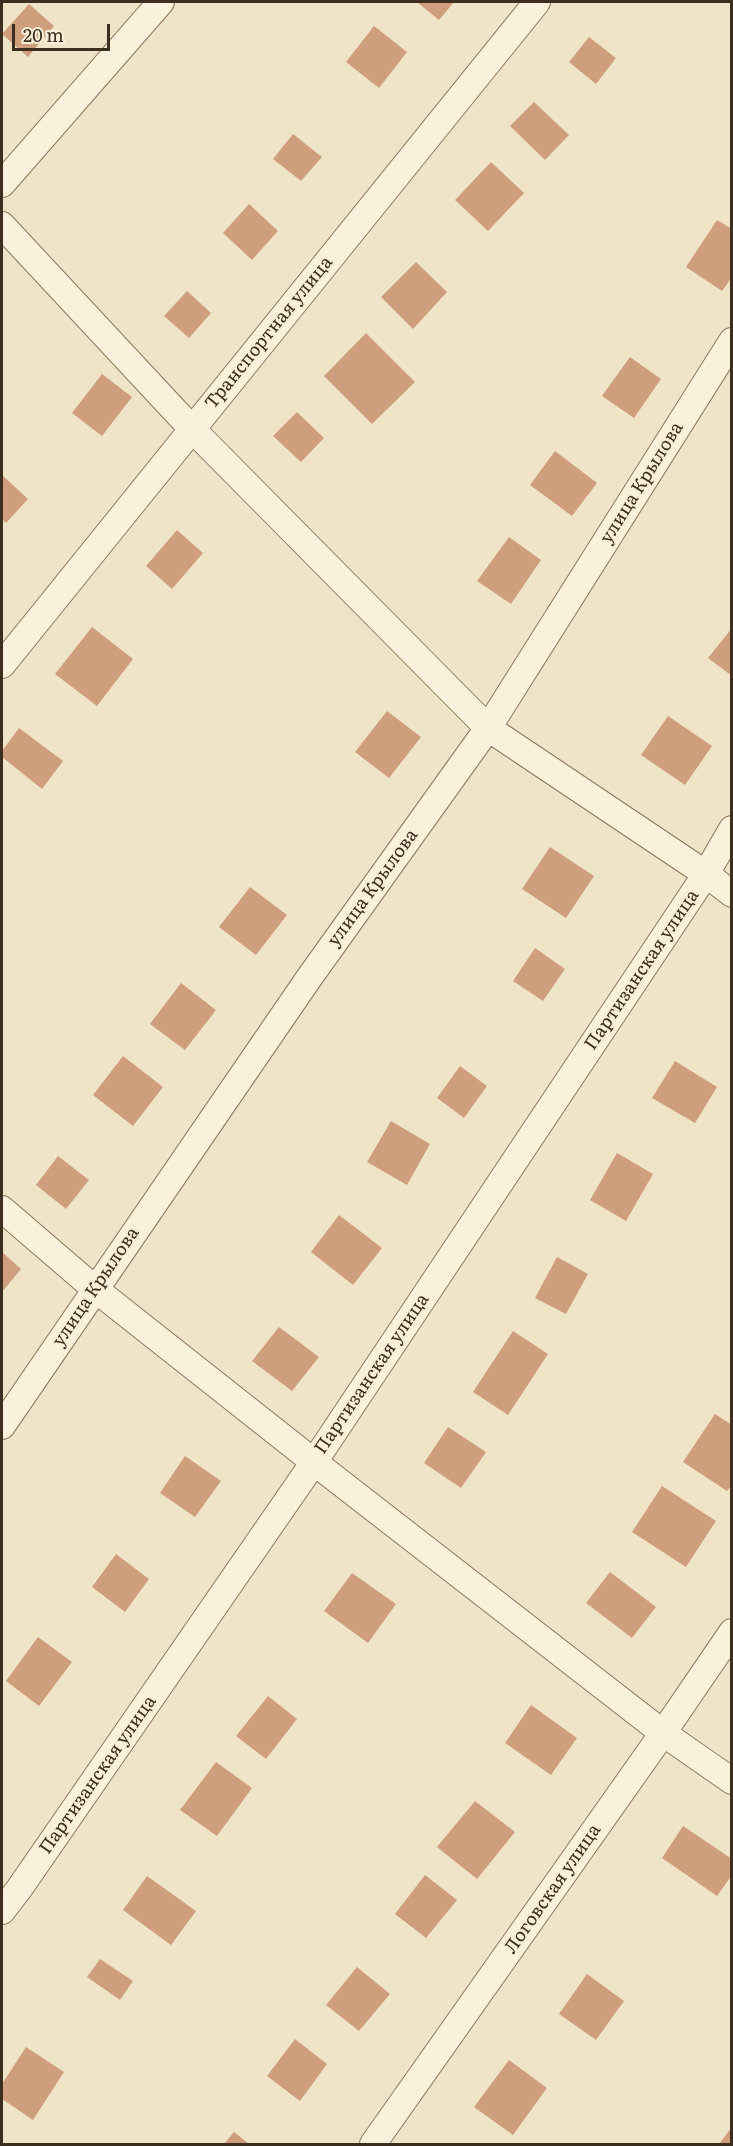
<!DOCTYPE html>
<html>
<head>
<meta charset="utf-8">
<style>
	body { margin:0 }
	#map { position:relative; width:733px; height:2146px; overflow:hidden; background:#f0e4c8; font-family:Literata,serif }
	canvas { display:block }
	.frame { position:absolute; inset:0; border:3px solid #3d2e20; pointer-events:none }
	.scale { position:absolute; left:12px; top:24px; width:98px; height:27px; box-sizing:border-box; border:3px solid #3d2e20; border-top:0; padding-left:8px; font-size:18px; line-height:21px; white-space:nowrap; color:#3d2e20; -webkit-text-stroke:4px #f7eed8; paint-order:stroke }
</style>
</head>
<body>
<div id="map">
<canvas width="733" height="2146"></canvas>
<div class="frame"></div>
<div class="scale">20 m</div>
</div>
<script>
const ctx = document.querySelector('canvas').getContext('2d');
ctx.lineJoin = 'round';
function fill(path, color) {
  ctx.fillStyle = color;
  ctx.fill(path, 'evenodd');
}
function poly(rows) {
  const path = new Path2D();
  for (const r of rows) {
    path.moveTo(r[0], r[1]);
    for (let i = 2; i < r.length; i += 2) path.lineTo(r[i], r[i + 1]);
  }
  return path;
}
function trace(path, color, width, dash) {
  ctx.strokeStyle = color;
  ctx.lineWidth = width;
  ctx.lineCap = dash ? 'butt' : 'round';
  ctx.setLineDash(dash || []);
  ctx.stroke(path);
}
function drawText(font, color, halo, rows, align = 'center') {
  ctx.font = font + ' Literata,serif';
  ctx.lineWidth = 4.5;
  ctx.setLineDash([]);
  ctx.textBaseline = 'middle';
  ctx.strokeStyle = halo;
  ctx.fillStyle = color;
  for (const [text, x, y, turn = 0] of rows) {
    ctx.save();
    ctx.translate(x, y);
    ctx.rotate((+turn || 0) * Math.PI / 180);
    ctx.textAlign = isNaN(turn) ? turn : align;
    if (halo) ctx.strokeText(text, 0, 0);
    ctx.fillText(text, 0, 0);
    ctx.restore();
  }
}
fill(poly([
	[417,2,454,2,439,20],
	[29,4,54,26,28,57,2,34],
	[374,26,407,52,379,88,346,62],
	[589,37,616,58,596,84,569,62],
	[534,102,569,135,545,160,510,126],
	[293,134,322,157,301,181,273,159],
	[491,162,524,193,488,231,455,200],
	[249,204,278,231,252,260,223,233],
	[717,220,732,229,732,277,722,291,686,267],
	[416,262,447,292,413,329,381,297],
	[187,291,211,313,189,338,164,316],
	[366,333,415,382,372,424,324,376],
	[630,357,661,379,634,418,602,396],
	[102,374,132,397,102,436,72,413],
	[297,412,324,438,301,462,273,436],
	[555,451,597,483,572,516,530,485],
	[2,475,28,499,6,523,2,519],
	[177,530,203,553,172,589,146,566],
	[509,537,541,560,511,604,477,581],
	[92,627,133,659,97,706,55,674],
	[732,628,732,676,708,658],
	[387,711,421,737,389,778,355,752],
	[668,716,712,746,685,785,641,755],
	[19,728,63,761,42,789,2,757,2,751],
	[550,847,594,876,566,918,522,889],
	[250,887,287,915,256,955,219,927],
	[535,948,565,969,543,1001,513,981],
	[181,983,216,1010,185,1050,150,1024],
	[123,1056,163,1087,133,1126,93,1095],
	[675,1061,717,1087,695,1123,652,1098],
	[460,1066,487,1086,464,1118,437,1098],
	[391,1121,430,1144,407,1185,367,1162],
	[617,1153,653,1174,626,1221,590,1200],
	[58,1156,89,1180,66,1209,36,1185],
	[339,1215,382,1248,353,1285,311,1252],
	[2,1252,21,1269,2,1292],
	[557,1257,588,1274,566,1314,535,1298],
	[279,1327,319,1357,292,1391,252,1361],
	[513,1331,548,1354,508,1415,473,1392],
	[715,1414,732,1425,732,1485,727,1491,683,1462],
	[448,1427,486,1452,461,1488,424,1463],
	[185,1456,221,1481,195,1517,160,1493],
	[662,1486,716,1521,686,1567,632,1532],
	[116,1554,149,1579,125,1612,92,1587],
	[610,1572,656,1607,632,1638,586,1603],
	[352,1573,396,1604,368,1643,324,1611],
	[38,1637,72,1662,39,1706,6,1681],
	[268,1696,297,1719,266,1759,236,1736],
	[531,1705,577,1738,551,1775,505,1743],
	[216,1762,252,1788,217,1836,180,1810],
	[475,1801,515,1832,477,1879,437,1847],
	[683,1826,732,1859,732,1875,717,1896,662,1858],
	[425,1875,457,1900,426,1938,395,1914],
	[147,1876,196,1911,171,1945,123,1910],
	[100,1959,133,1981,120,2000,87,1977],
	[357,1967,390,1994,359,2031,326,2005],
	[587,1974,624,2001,596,2040,559,2014],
	[295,2039,327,2064,300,2101,267,2076],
	[26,2047,64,2072,33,2120,2,2099,2,2084],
	[509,2060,547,2088,513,2135,474,2107],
	[732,2127,732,2144,719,2144],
	[234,2132,249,2144,224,2144]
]), '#cf9f7d');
const minor = poly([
	[2,184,161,2],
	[2,225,192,429,488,728,706,874,732,894],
	[2,665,537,2],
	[2,1209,95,1289,314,1462,663,1733,732,1781],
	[2,1426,309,978,488,728,732,341],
	[2,1911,19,1889,314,1462,706,874,732,829],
	[373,2144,663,1733,732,1632]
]);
trace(minor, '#8d765c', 28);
trace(minor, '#faf1dc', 26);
drawText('18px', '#3d2e20', '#f7eed8', [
	["Транспортная улица",269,333,-51],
	["улица Крылова",642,483,-58],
	["улица Крылова",373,888,-54],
	["Партизанская улица",642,970,-56],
	["улица Крылова",96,1287,-56],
	["Партизанская улица",372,1374,-56],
	["Партизанская улица",98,1775,-55],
	["Логовская улица",553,1889,-55]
]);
</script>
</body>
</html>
